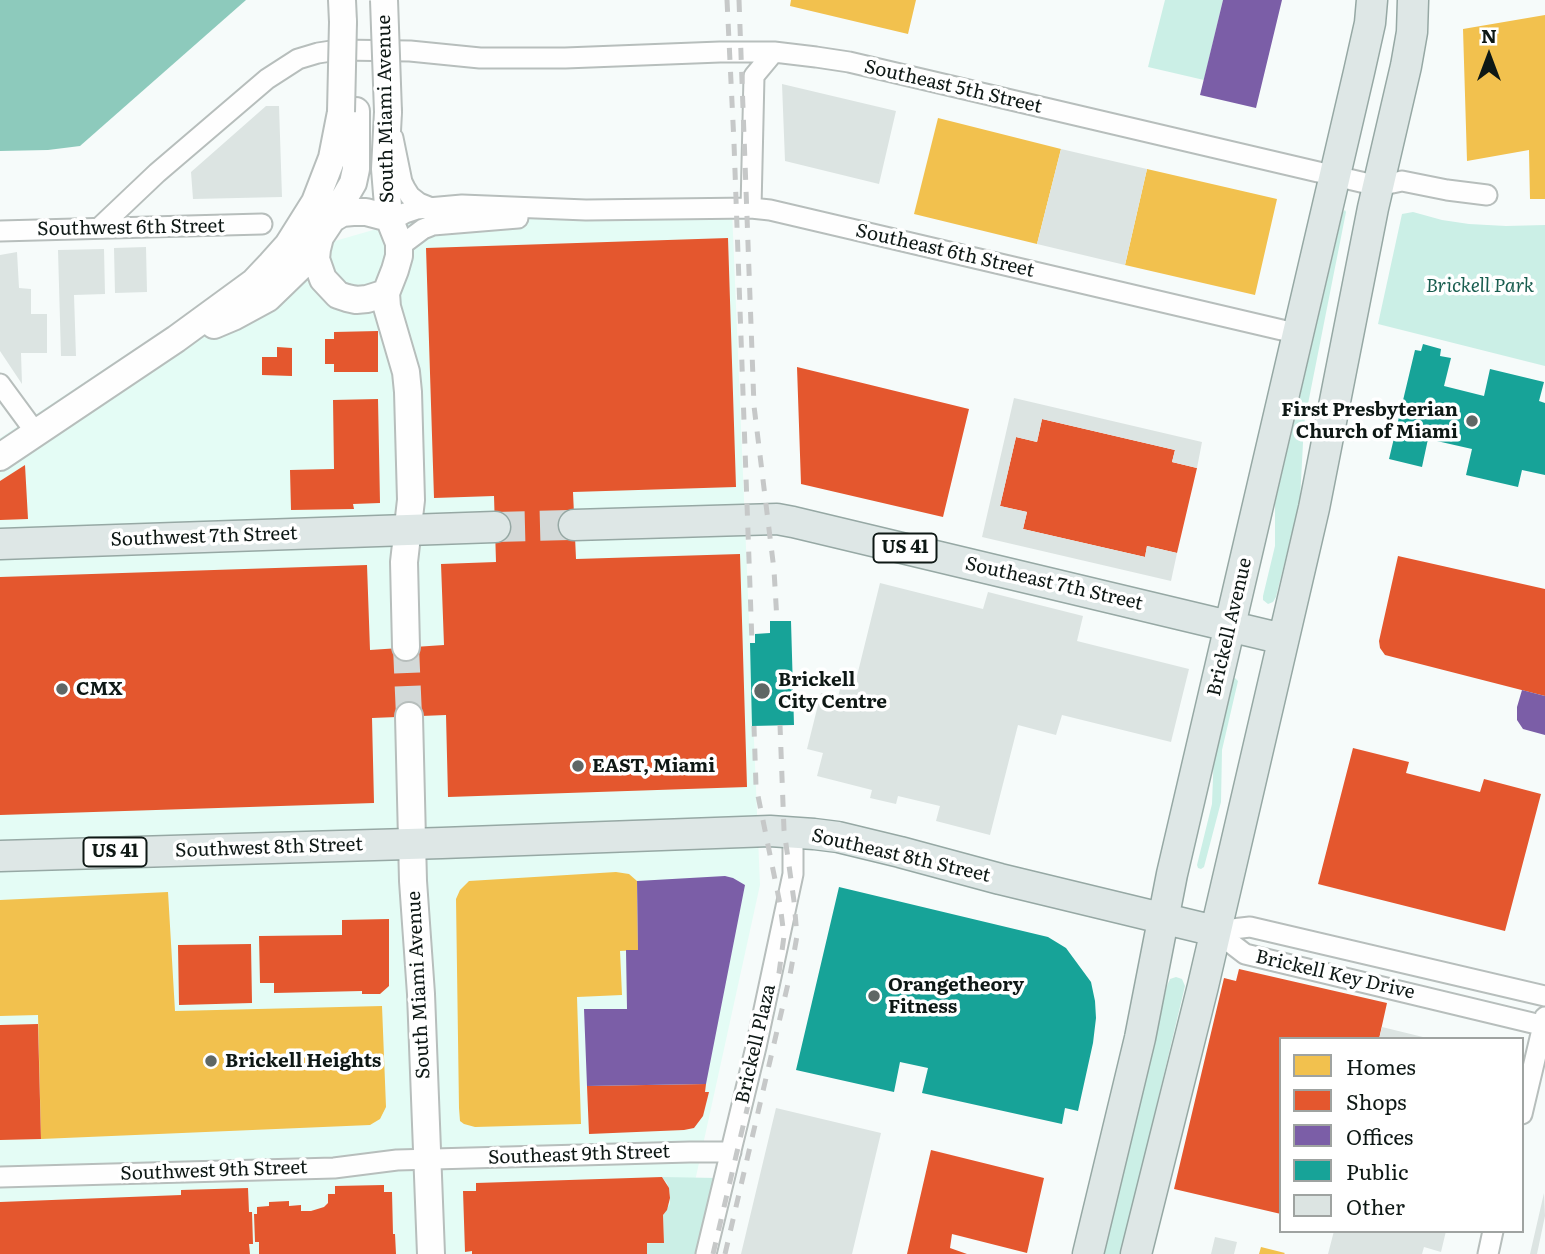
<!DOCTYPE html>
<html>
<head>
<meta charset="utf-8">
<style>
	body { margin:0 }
	#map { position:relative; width:1545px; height:1254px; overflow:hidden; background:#f6fbfa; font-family:Literata,serif }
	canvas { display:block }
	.legend { position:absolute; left:1279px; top:1037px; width:245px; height:196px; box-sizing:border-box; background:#fff; border:2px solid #9fa3a1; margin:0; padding:9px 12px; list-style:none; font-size:21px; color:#0e1815 }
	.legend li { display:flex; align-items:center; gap:14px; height:35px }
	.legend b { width:35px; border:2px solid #9fa3a1 }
	.north { position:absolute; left:1454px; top:21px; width:70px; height:70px; -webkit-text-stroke:5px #fff; paint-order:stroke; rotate:0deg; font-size:19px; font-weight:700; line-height:28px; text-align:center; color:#0e1815 }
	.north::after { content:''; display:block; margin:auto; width:24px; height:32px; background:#0e1815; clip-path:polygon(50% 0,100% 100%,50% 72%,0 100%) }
</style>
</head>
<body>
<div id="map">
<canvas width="1545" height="1254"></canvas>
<ul class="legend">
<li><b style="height:19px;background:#f2c14e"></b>Homes</li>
<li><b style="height:19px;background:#e4572e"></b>Shops</li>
<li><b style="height:19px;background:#7b5ea7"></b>Offices</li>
<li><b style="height:19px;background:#17a398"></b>Public</li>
<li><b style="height:19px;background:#dce4e2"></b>Other</li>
</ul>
<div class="north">N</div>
</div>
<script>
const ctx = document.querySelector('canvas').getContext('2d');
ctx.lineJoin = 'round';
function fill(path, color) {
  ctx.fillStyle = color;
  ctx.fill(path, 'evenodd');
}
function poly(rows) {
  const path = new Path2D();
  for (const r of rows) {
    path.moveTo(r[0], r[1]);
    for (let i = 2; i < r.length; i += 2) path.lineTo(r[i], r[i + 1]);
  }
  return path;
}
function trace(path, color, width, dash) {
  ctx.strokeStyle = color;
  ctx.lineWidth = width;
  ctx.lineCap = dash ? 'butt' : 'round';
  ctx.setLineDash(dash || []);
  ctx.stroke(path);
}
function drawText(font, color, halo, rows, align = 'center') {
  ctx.font = font + ' Literata,serif';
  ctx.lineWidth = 7;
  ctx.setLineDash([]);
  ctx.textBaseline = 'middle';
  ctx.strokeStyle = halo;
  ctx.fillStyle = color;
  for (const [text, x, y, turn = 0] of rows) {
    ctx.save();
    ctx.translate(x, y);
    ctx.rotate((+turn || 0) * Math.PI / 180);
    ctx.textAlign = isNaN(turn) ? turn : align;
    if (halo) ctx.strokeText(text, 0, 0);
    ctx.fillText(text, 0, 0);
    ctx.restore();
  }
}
fill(poly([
	[732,210,760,885,679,1254,0,1254,0,438,269,260,432,213]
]), '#e4fcf5');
fill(poly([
	[1165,0,1223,0,1204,80,1148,67],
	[1345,210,1346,212,1304,424,1300,500,1276,597,1273,602,1268,604,1263,600,1263,596,1275,546,1275,503,1343,212],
	[1413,212,1442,220,1469,224,1506,226,1545,225,1545,366,1378,324,1402,214],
	[1235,678,1238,681,1222,750,1221,802,1204,867,1201,869,1198,868,1197,865,1212,804,1214,751,1232,680],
	[1176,977,1182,979,1185,986,1121,1254,1101,1254,1167,986,1170,979],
	[662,1177,717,1178,697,1254,489,1254,488,1246,664,1243,663,1215,670,1204,670,1193,667,1183]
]), '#cbefe6');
fill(poly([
	[0,0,246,0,80,146,48,150,0,151]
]), '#8dcabc');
fill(poly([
	[791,0,916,0,908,34,790,6],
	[1545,15,1545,199,1530,199,1529,150,1467,161,1463,29],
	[938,118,1061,149,1037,244,914,214],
	[1147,169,1277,199,1255,295,1125,265],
	[616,872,629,874,637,881,638,950,620,951,622,995,577,997,581,1124,475,1127,464,1124,460,1121,459,1108,456,899,460,890,469,881],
	[168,892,175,1011,382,1006,386,1107,380,1119,370,1125,41,1139,38,1015,0,1016,0,900],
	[1261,1247,1285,1253,1284,1254,1259,1254]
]), '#f2c14e');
fill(poly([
	[728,238,736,487,573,492,576,559,740,554,747,787,448,797,446,715,372,718,374,803,0,815,0,577,367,565,370,650,444,645,441,564,496,562,494,496,434,498,426,248],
	[378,331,378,372,334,372,334,364,325,364,325,339,334,339,334,332],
	[277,347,292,348,292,376,262,375,262,357,277,357],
	[797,367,969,409,943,517,801,484],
	[378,399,380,503,353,504,354,509,291,510,290,470,334,469,333,400],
	[1042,419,1175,450,1172,462,1197,468,1177,553,1147,546,1145,557,1023,529,1027,512,1000,506,1016,437,1037,442],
	[25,465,28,519,0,520,0,481],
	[1398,556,1545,589,1545,696,1385,655,1380,648,1379,641],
	[1353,748,1409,762,1406,773,1480,792,1484,779,1541,794,1505,931,1318,884],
	[389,919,389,986,380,994,362,994,362,991,274,993,274,983,260,983,259,936,342,935,342,920],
	[251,944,252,1003,179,1005,178,945],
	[1239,969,1387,1003,1379,1039,1281,1039,1281,1214,1174,1189,1224,978,1236,981],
	[38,1024,41,1139,0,1140,0,1025],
	[706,1084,705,1092,709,1092,703,1116,694,1128,684,1130,589,1134,587,1086],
	[931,1150,1044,1178,1027,1253,952,1234,950,1248,967,1254,907,1254],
	[662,1177,669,1188,670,1198,667,1210,663,1215,664,1243,647,1243,647,1254,472,1254,472,1251,465,1252,463,1191,476,1191,476,1183],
	[384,1185,384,1192,392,1192,393,1234,395,1234,396,1254,259,1254,259,1242,255,1242,254,1214,257,1214,257,1207,269,1206,269,1202,289,1201,289,1206,301,1205,301,1211,311,1211,324,1207,328,1203,328,1194,335,1194,335,1186],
	[248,1188,249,1212,252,1212,253,1244,249,1244,250,1254,0,1254,0,1202,181,1195,181,1190]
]), '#e4572e');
fill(poly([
	[1223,0,1282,0,1256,108,1200,95],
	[1522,690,1545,696,1545,735,1523,729,1517,720,1517,707],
	[725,876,733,878,745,885,706,1084,587,1086,584,1009,627,1009,626,950,638,950,637,881]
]), '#7b5ea7');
fill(poly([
	[1423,344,1441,349,1440,356,1451,358,1444,386,1484,396,1490,369,1544,382,1539,401,1545,403,1545,475,1522,470,1518,487,1466,475,1472,449,1428,439,1422,467,1389,459,1415,350,1421,351],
	[770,621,791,621,794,725,752,726,750,643,755,643,755,634,770,633],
	[839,887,1048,937,1066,948,1091,982,1095,1001,1096,1018,1093,1043,1078,1111,1065,1108,1062,1124,922,1093,928,1068,900,1062,894,1092,796,1070]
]), '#17a398');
fill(poly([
	[782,84,896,111,879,184,785,161],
	[266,106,279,106,282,197,193,199,191,172],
	[1061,149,1147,169,1125,265,1037,244],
	[146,247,147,292,115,293,114,248],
	[104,249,105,294,74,295,76,356,61,356,58,250],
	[17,252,19,288,31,289,31,314,47,314,47,353,21,353,22,384,0,351,0,255],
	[1014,398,1202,442,1197,468,1172,462,1175,450,1042,419,1037,442,1016,437,1000,506,1027,512,1023,529,1145,557,1147,546,1177,553,1171,581,982,537],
	[880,583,983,609,988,592,1083,616,1077,641,1189,669,1171,742,1062,715,1056,735,1018,725,990,835,936,821,940,806,898,796,896,804,870,798,872,790,817,776,823,753,807,749,821,693,838,697,843,677,856,680],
	[1382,1027,1427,1038,1427,1039,1379,1039],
	[776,1108,881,1133,852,1254,741,1254],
	[1544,1193,1545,1216,1537,1254,1530,1254],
	[1334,1231,1446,1231,1441,1252,1424,1247,1422,1254,1328,1254],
	[1215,1237,1237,1242,1234,1254,1211,1254]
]), '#dce4e2');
trace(poly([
	[406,647,409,716]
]), '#d3d9d8', 26, [26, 13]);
trace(poly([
	[495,527,574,525]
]), '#d3d9d8', 30, [30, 15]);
const street = poly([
	[393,138,402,182,405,188,410,196,419,203,429,207],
	[751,208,754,76,774,52],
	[391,221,405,213,417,209,462,205,586,210,751,208,770,210,1299,334],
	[99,228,157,173,267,79,298,59,318,53,338,50,410,51,480,58,565,58,720,52,774,52,816,57,849,62,1378,186,1402,181,1447,190,1487,195],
	[0,231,262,224],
	[399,247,423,229,433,225,518,218],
	[0,384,36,433],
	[1215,931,1245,954,1545,1026],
	[1215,931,1250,927,1545,996],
	[1522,1114,1545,1017],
	[0,1177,334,1168,397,1160,690,1152,731,1152],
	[706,1254,756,1047,793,874,793,833],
	[1488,1254,1493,1231]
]);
const secondary = poly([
	[342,0,343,22],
	[388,112,385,169,389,218],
	[332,219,353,183,356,169,356,111],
	[386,293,367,299,356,300,347,298,338,295,323,279,316,259,317,249,320,237,332,219,342,213,353,212,366,212,389,218,399,243,399,256,395,270,386,293,387,307,406,372,408,392,411,500,404,562,406,647],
	[214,325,233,317,268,298,299,268,319,238],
	[0,457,176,339,254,282,271,264,288,245,315,202,332,158,341,112],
	[409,716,413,881,421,994,431,1254]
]);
const primary = poly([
	[574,525,777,519,793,522,1283,639],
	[0,544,495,527],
	[0,856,442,843,770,831,814,834,838,837,900,852,1000,879,1215,931],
	[1088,1254,1140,1038,1172,874,1359,72,1370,23,1372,0],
	[1136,1254,1203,986,1314,508,1373,208,1406,66,1412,32,1413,0]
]);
trace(street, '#b7bebc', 23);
trace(secondary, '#b7bebc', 30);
trace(primary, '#96a8a4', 33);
trace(street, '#fefefe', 19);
trace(secondary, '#fefefe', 26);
trace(primary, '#dee7e6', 30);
trace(poly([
	[727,0,734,143,752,643],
	[739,0,754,406,774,570,777,621],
	[713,1254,779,973,784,936,780,904,756,786,754,726],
	[725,1254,790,975,797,936,794,901,784,830,780,725]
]), '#c6c8c8', 5, [12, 12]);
const secondaryBridge = poly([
	[384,0,388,112],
	[341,112,343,22]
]);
trace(secondaryBridge, '#b7bebc', 30, []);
trace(secondaryBridge, '#fefefe', 26);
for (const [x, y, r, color] of [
	[1472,421,7,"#5f6765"],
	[62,689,7,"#5f6765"],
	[762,691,9,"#5f6765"],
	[578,766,7,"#5f6765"],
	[874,996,7,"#5f6765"],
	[211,1061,7,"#5f6765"]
]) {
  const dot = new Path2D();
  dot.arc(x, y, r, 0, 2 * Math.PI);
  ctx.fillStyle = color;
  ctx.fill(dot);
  trace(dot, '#fff', 2.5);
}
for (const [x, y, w] of [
	[905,548,63],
	[115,852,63]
]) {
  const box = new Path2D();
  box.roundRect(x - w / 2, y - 14.5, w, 29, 5);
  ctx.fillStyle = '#fff';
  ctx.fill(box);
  trace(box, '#0e1815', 2);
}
drawText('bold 18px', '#0e1815', null, [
	["US 41",905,548],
	["US 41",115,852]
]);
drawText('19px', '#0e1815', '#fff', [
	["Southeast 5th Street",953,87,13],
	["South Miami Avenue",386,109,-91],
	["Southwest 6th Street",131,228,-1],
	["Southeast 6th Street",945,251,13],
	["Southwest 7th Street",204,537,-2],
	["Southeast 7th Street",1054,584,13],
	["Brickell Avenue",1230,627,-77],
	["Southwest 8th Street",269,848,-2],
	["Southeast 8th Street",901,856,13],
	["Brickell Key Drive",1335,975,13],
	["South Miami Avenue",419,985,-93],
	["Brickell Plaza",756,1044,-77],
	["Southeast 9th Street",579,1155,-2],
	["Southwest 9th Street",214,1171,-2]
]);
drawText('italic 19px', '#195d4f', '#fff', [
	["Brickell Park",1480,286]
]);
drawText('bold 19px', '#0e1815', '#fff', [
	["First Presbyterian",1458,410,"right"],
	["Church of Miami",1458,432,"right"],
	["Brickell",778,680],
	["City Centre",778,702],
	["CMX",76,689],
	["EAST, Miami",592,766],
	["Orangetheory",888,985],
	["Fitness",888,1007],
	["Brickell Heights",225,1061]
], 'left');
</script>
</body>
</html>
